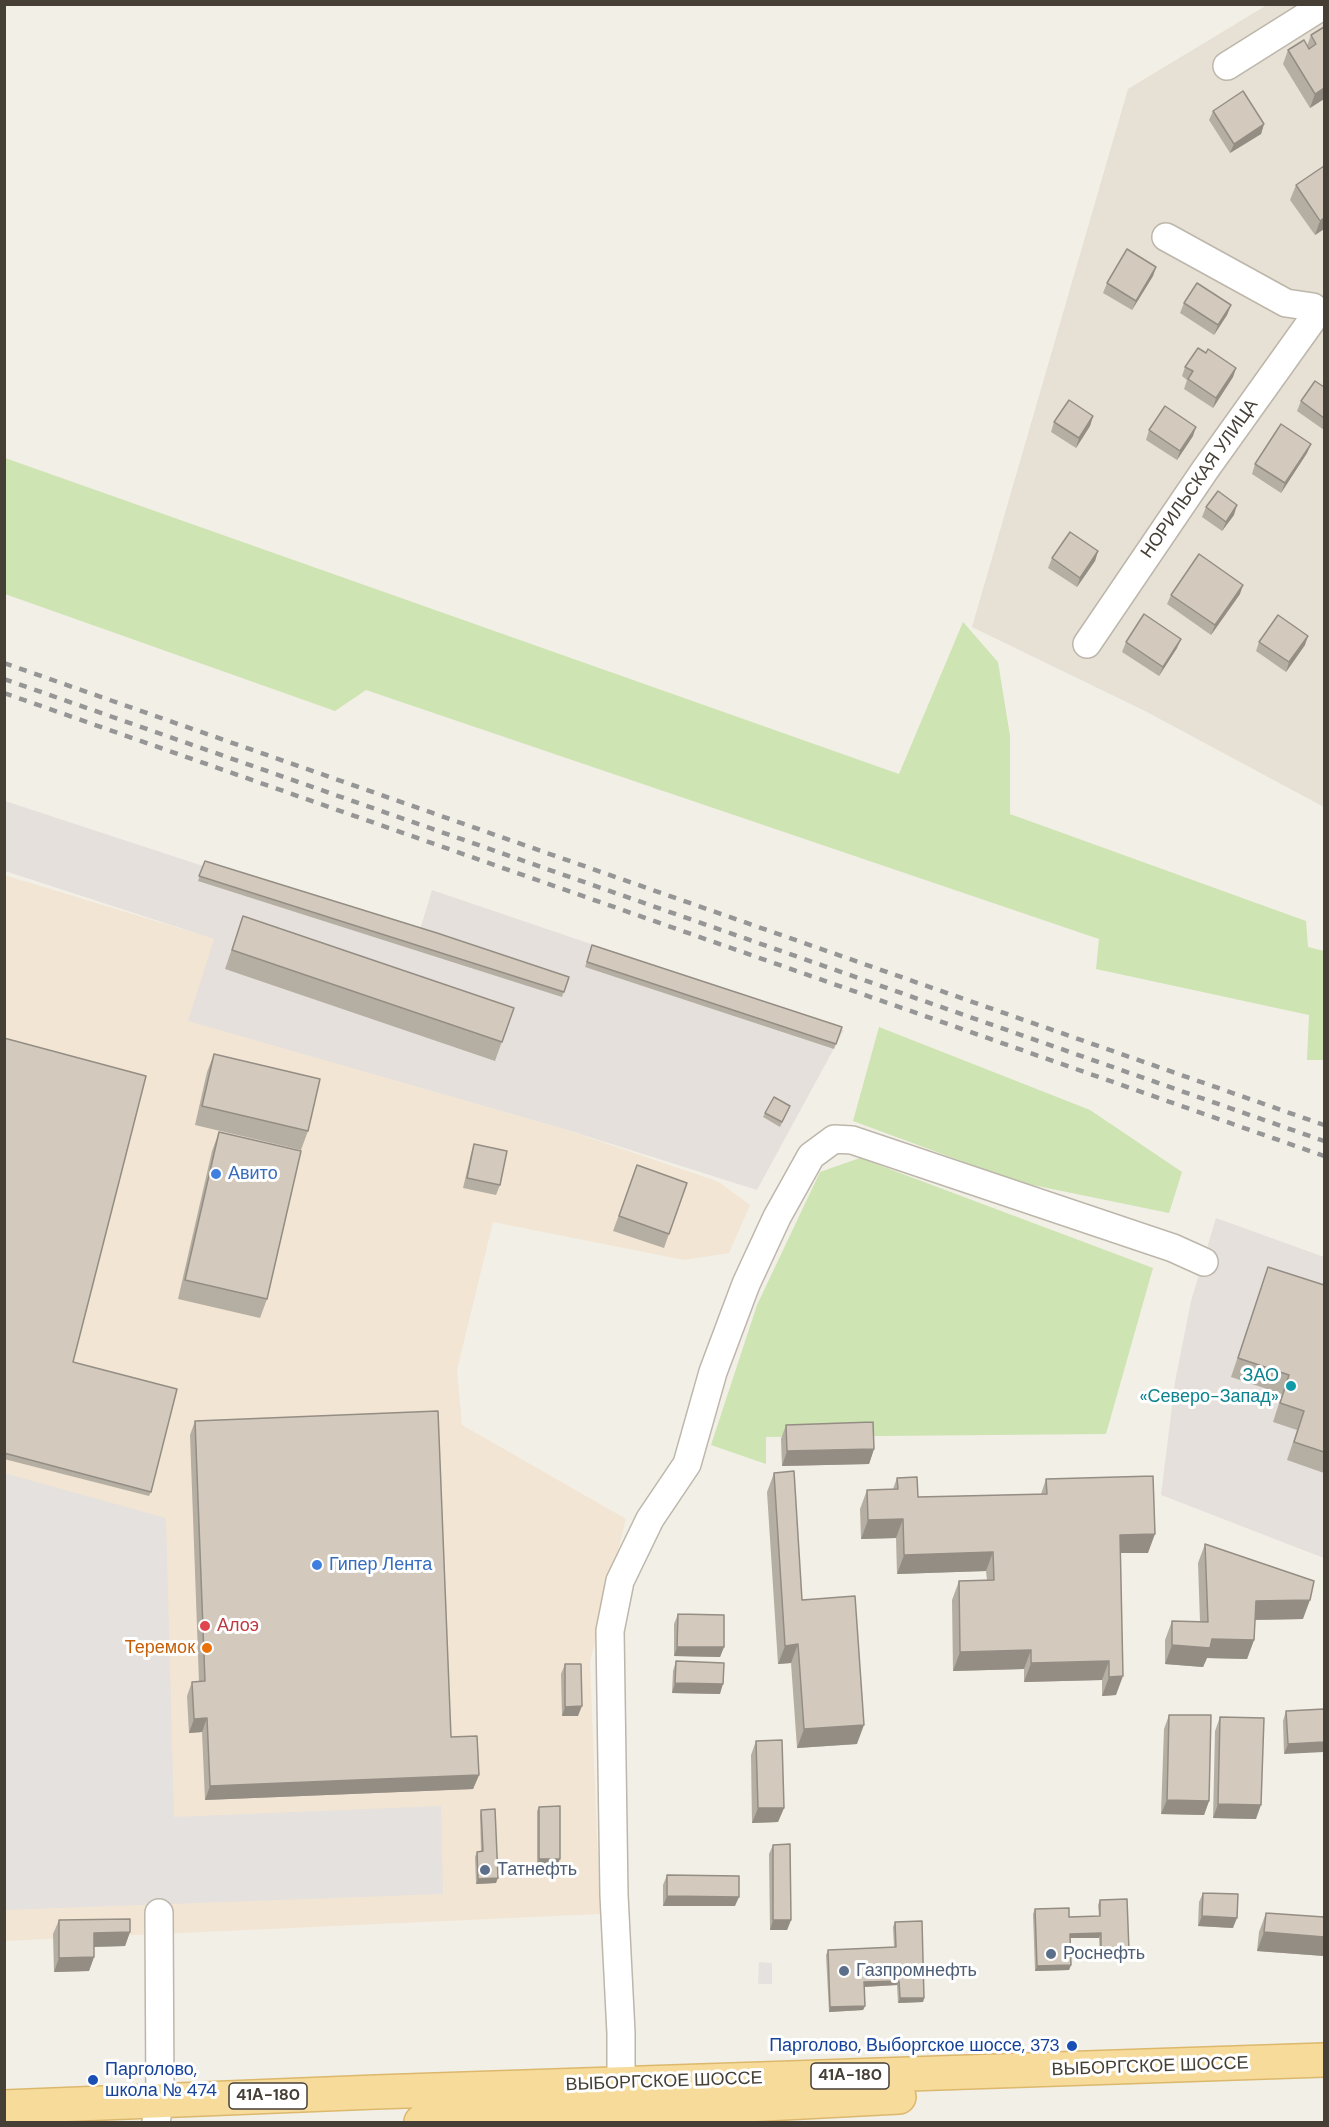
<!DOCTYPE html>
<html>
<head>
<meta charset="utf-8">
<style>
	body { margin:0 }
	#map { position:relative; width:1329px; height:2127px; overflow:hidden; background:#f2efe7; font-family:"DM Sans",sans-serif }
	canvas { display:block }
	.frame { position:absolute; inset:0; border:6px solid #453f36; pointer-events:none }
</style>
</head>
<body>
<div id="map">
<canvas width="1329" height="2127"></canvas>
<div class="frame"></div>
</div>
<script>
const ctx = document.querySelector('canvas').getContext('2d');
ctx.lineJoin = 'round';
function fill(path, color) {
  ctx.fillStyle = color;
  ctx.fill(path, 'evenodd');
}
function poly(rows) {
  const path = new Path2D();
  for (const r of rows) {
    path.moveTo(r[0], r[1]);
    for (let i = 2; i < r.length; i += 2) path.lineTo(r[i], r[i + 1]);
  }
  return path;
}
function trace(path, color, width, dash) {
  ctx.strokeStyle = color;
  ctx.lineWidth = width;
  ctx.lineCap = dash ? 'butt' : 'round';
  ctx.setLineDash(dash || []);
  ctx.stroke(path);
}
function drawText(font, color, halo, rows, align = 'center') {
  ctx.font = font + ' "DM Sans",sans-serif';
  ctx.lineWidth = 6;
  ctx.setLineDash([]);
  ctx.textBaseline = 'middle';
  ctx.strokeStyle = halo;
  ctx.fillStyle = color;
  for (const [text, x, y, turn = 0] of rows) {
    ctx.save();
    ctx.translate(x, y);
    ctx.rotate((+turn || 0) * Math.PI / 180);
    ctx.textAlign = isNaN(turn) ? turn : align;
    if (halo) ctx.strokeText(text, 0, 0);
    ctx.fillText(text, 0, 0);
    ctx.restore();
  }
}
fill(poly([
	[1267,5,1324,5,1324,807,1145,711,972,627,1128,89]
]), '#e6e0d5');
fill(poly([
	[4,875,215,939,189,1021,564,1129,719,1182,750,1205,729,1253,684,1260,493,1222,457,1370,462,1425,626,1519,590,1662,600,1914,5,1941]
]), '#f3e5d3');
fill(poly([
	[5,801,203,866,419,933,432,890,844,1030,757,1190,564,1129,188,1021,214,939,5,871],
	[1216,1218,1324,1257,1324,1558,1161,1495,1175,1382,1191,1301]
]), '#e5e0db');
fill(poly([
	[5,458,899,774,963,622,998,662,1010,736,1010,814,1306,921,1308,947,1324,951,1324,1060,1307,1060,1309,1015,1096,969,1099,939,366,690,335,711,5,594],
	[879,1027,1090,1110,1182,1172,1169,1213,1018,1182,853,1121],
	[860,1158,1153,1268,1106,1434,766,1437,766,1464,711,1445,757,1305,820,1172]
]), '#cee4b2');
fill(poly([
	[4,1473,166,1518,174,1817,441,1806,443,1894,5,1910],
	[759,1962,772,1963,772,1984,758,1984]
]), '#e4e1de');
const minor = poly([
	[1227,66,1324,5],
	[1166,237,1286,303,1313,307],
	[1087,644,1205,470,1315,316],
	[621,2083,621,2033,614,1895,610,1631,620,1581,650,1519,687,1464,713,1372,746,1284,777,1217,811,1156,834,1139,852,1140,1173,1248,1204,1262],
	[156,2122,160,2100,159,1913]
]);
const major = poly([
	[4,2107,376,2092,1324,2060],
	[421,2122,899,2097]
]);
trace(minor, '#bdb6aa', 30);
trace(major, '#dbb86c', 36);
trace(minor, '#fff', 27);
trace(major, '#f7db9b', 33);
trace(poly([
	[4,663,1324,1125],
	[4,679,1324,1141],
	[4,693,1324,1156]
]), '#969696', 4.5, [8, 8]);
fill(poly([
	[1324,27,1324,99,1310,108,1283,64,1288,50,1307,46,1311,35],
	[1213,111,1264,124,1261,134,1230,153,1209,120],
	[1296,185,1324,229,1315,235,1290,200],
	[1156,267,1153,276,1132,310,1103,293,1107,283],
	[1184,303,1231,305,1227,315,1214,335,1180,313],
	[1206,353,1236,368,1233,377,1213,408,1184,389,1187,380,1182,376,1185,367],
	[1324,387,1324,430,1297,411,1301,401],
	[1093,416,1090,426,1076,448,1051,432,1054,422],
	[1149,430,1193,436,1177,460,1146,440],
	[1311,444,1307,453,1281,493,1252,474,1255,464],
	[1206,507,1234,515,1222,531,1202,517],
	[1098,551,1095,561,1077,587,1048,568,1052,558],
	[1240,594,1211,635,1167,604,1171,595],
	[1126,642,1177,648,1159,676,1122,652],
	[1259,642,1305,645,1286,672,1256,651],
	[205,861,569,977,562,997,198,881],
	[243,916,514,1008,495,1061,225,969],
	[592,945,842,1027,834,1049,585,967],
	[4,1038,73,1362,151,1492,149,1496,4,1459],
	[214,1054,308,1131,301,1150,195,1125,207,1072],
	[790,1106,780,1127,763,1117,765,1113],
	[219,1132,267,1299,260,1318,178,1299,212,1151],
	[474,1144,500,1185,496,1195,463,1188,471,1154],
	[637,1165,687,1183,664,1248,613,1231],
	[1268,1267,1324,1285,1324,1473,1287,1460,1297,1430,1273,1422,1282,1394,1231,1377],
	[195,1421,451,1737,479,1775,473,1789,205,1800,202,1732,189,1733,187,1696,192,1682,199,1682,190,1435],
	[786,1425,874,1449,869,1464,782,1466,781,1439],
	[774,1473,802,1600,857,1744,797,1748,791,1663,778,1664,767,1492],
	[897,1478,918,1497,1041,1494,1046,1479,1148,1553,1120,1553,1116,1695,1102,1696,1102,1680,1024,1682,1024,1669,953,1671,952,1600,959,1581,987,1580,986,1571,897,1574,896,1538,861,1539,860,1509,867,1490,893,1489],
	[1205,1544,1303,1619,1255,1620,1254,1640,1247,1659,1207,1658,1203,1667,1165,1664,1165,1640,1172,1621,1200,1622,1198,1563],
	[678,1614,724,1647,720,1657,674,1656,674,1624],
	[676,1661,720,1694,672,1693,673,1671],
	[565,1664,578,1716,562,1716,561,1674],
	[1324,1709,1284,1754,1283,1721,1286,1711],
	[1169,1715,1209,1801,1204,1815,1161,1814,1164,1729],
	[1220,1717,1256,1819,1213,1818,1215,1731],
	[756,1741,784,1808,778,1822,752,1823,751,1755],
	[539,1807,558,1864,537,1864,537,1811],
	[481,1810,496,1883,476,1884,475,1857,477,1852,481,1852,480,1815],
	[773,1845,791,1920,787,1930,770,1930,769,1854],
	[667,1875,735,1906,663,1906,663,1885],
	[1203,1893,1233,1928,1198,1926,1199,1902],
	[1100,1900,1127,1955,1100,1956,1099,1938,1070,1938,1071,1965,1069,1970,1035,1971,1033,1914,1035,1909,1069,1917,1099,1916,1098,1905],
	[1266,1913,1324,1917,1324,1956,1257,1951,1259,1932],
	[59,1920,130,1932,125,1946,94,1947,94,1957,89,1971,54,1972,53,1934],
	[895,1922,924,1998,923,2002,898,2003,897,1985,864,1987,865,2006,863,2010,829,2012,826,1955,828,1950,894,1947,893,1927]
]), '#b5aea3');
fill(poly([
	[1324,85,1324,99,1310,108,1315,94],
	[1264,124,1261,134,1230,153,1234,144],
	[1324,218,1324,229,1315,235,1320,221],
	[1156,267,1153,276,1132,310,1136,301],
	[1231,305,1227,315,1214,335,1218,325],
	[1236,368,1233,377,1213,408,1216,398],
	[1093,416,1090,426,1076,448,1079,438],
	[1196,427,1193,436,1177,460,1180,451],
	[1311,444,1307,453,1281,493,1285,483],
	[1237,505,1234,515,1222,531,1226,522],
	[1098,551,1095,561,1077,587,1080,578],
	[1243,585,1240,594,1211,635,1215,625],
	[1308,636,1305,645,1286,672,1289,662],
	[1181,639,1177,648,1159,676,1163,667],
	[874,1449,869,1464,782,1466,787,1451],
	[903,1519,896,1538,861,1539,868,1520],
	[1155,1534,1148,1553,1113,1553,1120,1535],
	[993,1552,986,1571,897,1574,904,1555],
	[1310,1600,1303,1619,1249,1620,1256,1601],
	[1212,1639,1254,1640,1247,1659,1207,1658,1203,1667,1165,1664,1172,1645],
	[798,1644,791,1663,778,1664,785,1646],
	[677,1647,724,1647,720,1657,674,1656],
	[1031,1650,1024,1669,953,1671,960,1652],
	[1109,1661,1102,1680,1024,1682,1031,1663],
	[1123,1676,1116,1695,1102,1696,1109,1677],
	[675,1683,723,1684,720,1694,672,1693],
	[582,1706,578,1716,562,1716,565,1707],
	[207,1718,202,1732,189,1733,194,1719],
	[864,1725,857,1744,797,1748,804,1729],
	[1324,1742,1324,1752,1284,1754,1288,1744],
	[479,1775,473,1789,205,1800,210,1786],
	[1167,1800,1209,1801,1204,1815,1161,1814],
	[1218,1804,1261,1805,1256,1819,1213,1818],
	[758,1808,784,1808,778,1822,752,1823],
	[539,1859,560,1859,558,1864,537,1864],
	[498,1878,496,1883,476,1884,478,1879],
	[667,1896,739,1897,735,1906,663,1906],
	[1202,1916,1237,1918,1233,1928,1198,1926],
	[773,1920,791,1920,787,1930,770,1930],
	[130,1932,125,1946,88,1947,94,1933],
	[1264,1932,1324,1937,1324,1956,1257,1951],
	[1101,1933,1099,1938,1068,1938,1070,1934],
	[1129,1951,1127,1955,1100,1956,1101,1952],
	[94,1957,89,1971,54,1972,59,1958],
	[1071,1965,1069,1970,1035,1971,1037,1966],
	[899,1981,897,1985,862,1987,864,1982],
	[900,1998,924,1998,923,2002,898,2003],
	[865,2006,863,2010,829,2012,830,2007]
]), '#948d84');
const building = poly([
	[1324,27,1324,88,1315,94,1288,50,1304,40,1309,49,1316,44,1311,35,1324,27],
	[1243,91,1264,124,1234,144,1213,111,1243,91],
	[1324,166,1324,218,1320,221,1296,185,1324,166],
	[1127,249,1156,267,1136,301,1107,283,1127,249],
	[1197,283,1231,305,1218,325,1184,303,1197,283],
	[1198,348,1206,353,1208,349,1236,368,1216,398,1188,379,1193,371,1185,367,1198,348],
	[1315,381,1324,387,1324,418,1301,401,1315,381],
	[1069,400,1093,416,1079,438,1054,422,1069,400],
	[1165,406,1196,427,1180,451,1149,430,1165,406],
	[1281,424,1311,444,1285,483,1255,464,1281,424],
	[1218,491,1237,505,1226,522,1206,507,1218,491],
	[1070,532,1098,551,1080,578,1052,558,1070,532],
	[1199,554,1243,585,1215,625,1171,595,1199,554],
	[1144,614,1181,639,1163,667,1126,642,1144,614],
	[1278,615,1308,636,1289,662,1259,642,1278,615],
	[205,861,437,933,569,977,564,992,199,876,205,861],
	[243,916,514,1008,502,1042,232,950,243,916],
	[592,945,842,1027,836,1044,587,962,592,945],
	[4,1038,146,1076,73,1362,177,1389,151,1492,4,1453,4,1038],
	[214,1054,320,1079,308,1131,202,1106,214,1054],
	[774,1097,790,1106,782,1122,765,1113,774,1097],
	[219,1132,301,1151,267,1299,185,1280,219,1132],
	[474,1144,507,1151,500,1185,467,1178,474,1144],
	[637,1165,687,1183,669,1234,619,1216,637,1165],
	[1268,1267,1324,1285,1324,1452,1294,1442,1304,1411,1280,1403,1289,1375,1238,1358,1268,1267],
	[438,1411,451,1737,477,1736,479,1775,210,1786,207,1718,194,1719,192,1682,205,1681,195,1421,438,1411],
	[873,1422,874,1449,787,1451,786,1425,873,1422],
	[794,1471,802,1600,855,1596,864,1725,804,1729,798,1644,785,1646,774,1473,794,1471],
	[1153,1476,1155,1534,1120,1535,1123,1676,1109,1677,1109,1661,1031,1663,1031,1650,960,1652,959,1581,994,1580,993,1552,904,1555,903,1519,868,1520,867,1490,898,1489,897,1478,917,1477,918,1497,1047,1494,1046,1479,1153,1476],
	[1205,1544,1314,1581,1310,1600,1256,1601,1254,1640,1212,1639,1210,1648,1172,1645,1172,1621,1208,1622,1205,1544],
	[678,1614,724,1615,724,1647,677,1647,678,1614],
	[676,1661,724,1663,723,1684,675,1683,676,1661],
	[565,1664,581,1664,582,1706,565,1707,565,1664],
	[1324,1709,1324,1742,1288,1744,1286,1711,1324,1709],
	[1169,1715,1211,1715,1209,1801,1167,1800,1169,1715],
	[1220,1717,1264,1718,1261,1805,1218,1804,1220,1717],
	[782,1740,784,1808,758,1808,756,1741,782,1740],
	[560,1806,560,1859,539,1859,539,1807,560,1806],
	[495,1809,498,1878,478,1879,477,1852,483,1851,481,1810,495,1809],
	[790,1844,791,1920,773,1920,773,1845,790,1844],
	[667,1875,739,1876,739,1897,667,1896,667,1875],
	[1203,1893,1238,1894,1237,1918,1202,1916,1203,1893],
	[1127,1899,1129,1951,1101,1952,1101,1933,1070,1934,1071,1965,1037,1966,1035,1909,1069,1908,1069,1917,1100,1916,1100,1900,1127,1899],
	[1266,1913,1324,1917,1324,1937,1264,1932,1266,1913],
	[130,1919,130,1932,94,1933,94,1957,59,1958,59,1920,130,1919],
	[922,1921,924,1998,900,1998,899,1981,864,1982,865,2006,830,2007,828,1950,896,1947,895,1922,922,1921]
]);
fill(building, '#d3cabd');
trace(building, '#948d84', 1.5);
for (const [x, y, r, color] of [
	[216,1174,6,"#3f7fe0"],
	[1291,1386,6,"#0f9aa8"],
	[317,1565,6,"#3f7fe0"],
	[205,1626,6,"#e0444e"],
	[207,1648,6,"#e8710a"],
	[485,1870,6,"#5c6f8a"],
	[1051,1954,6,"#5c6f8a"],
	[844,1971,6,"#5c6f8a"],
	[1072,2046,6,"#1a4fb4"],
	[93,2080,6,"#1a4fb4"]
]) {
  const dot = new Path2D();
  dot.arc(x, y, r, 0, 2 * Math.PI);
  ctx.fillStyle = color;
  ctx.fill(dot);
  trace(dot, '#fff', 2);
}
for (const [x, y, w] of [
	[850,2076,78],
	[268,2096,78]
]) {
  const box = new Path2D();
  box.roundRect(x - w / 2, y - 13, w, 26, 4.5);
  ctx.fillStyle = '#fff';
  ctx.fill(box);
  trace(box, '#453f36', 1.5);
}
drawText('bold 16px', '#453f36', null, [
	["41А-180",850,2076],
	["41А-180",268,2096]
]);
drawText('18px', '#453f36', '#fff', [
	["НОРИЛЬСКАЯ УЛИЦА",1200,479,-55],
	["ВЫБОРГСКОЕ ШОССЕ",1150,2067,-2],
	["ВЫБОРГСКОЕ ШОССЕ",664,2082,-2]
]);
drawText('18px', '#366cbe', '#fff', [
	["Авито",228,1174],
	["Гипер Лента",329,1565]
], 'left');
drawText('18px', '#0d838f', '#fff', [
	["ЗАО",1279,1376],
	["«Северо-Запад»",1279,1397]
], 'right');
drawText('18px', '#be3a42', '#fff', [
	["Алоэ",217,1626]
], 'left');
drawText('18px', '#c56008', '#fff', [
	["Теремок",195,1648]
], 'right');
drawText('18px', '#4e5e75', '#fff', [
	["Татнефть",497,1870],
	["Роснефть",1063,1954],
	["Газпромнефть",856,1971]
], 'left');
drawText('18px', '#164399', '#fff', [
	["Парголово, Выборгское шоссе, 373",1060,2046],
	["Парголово,",105,2070,"left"],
	["школа № 474",105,2091,"left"]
], 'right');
</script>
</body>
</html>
